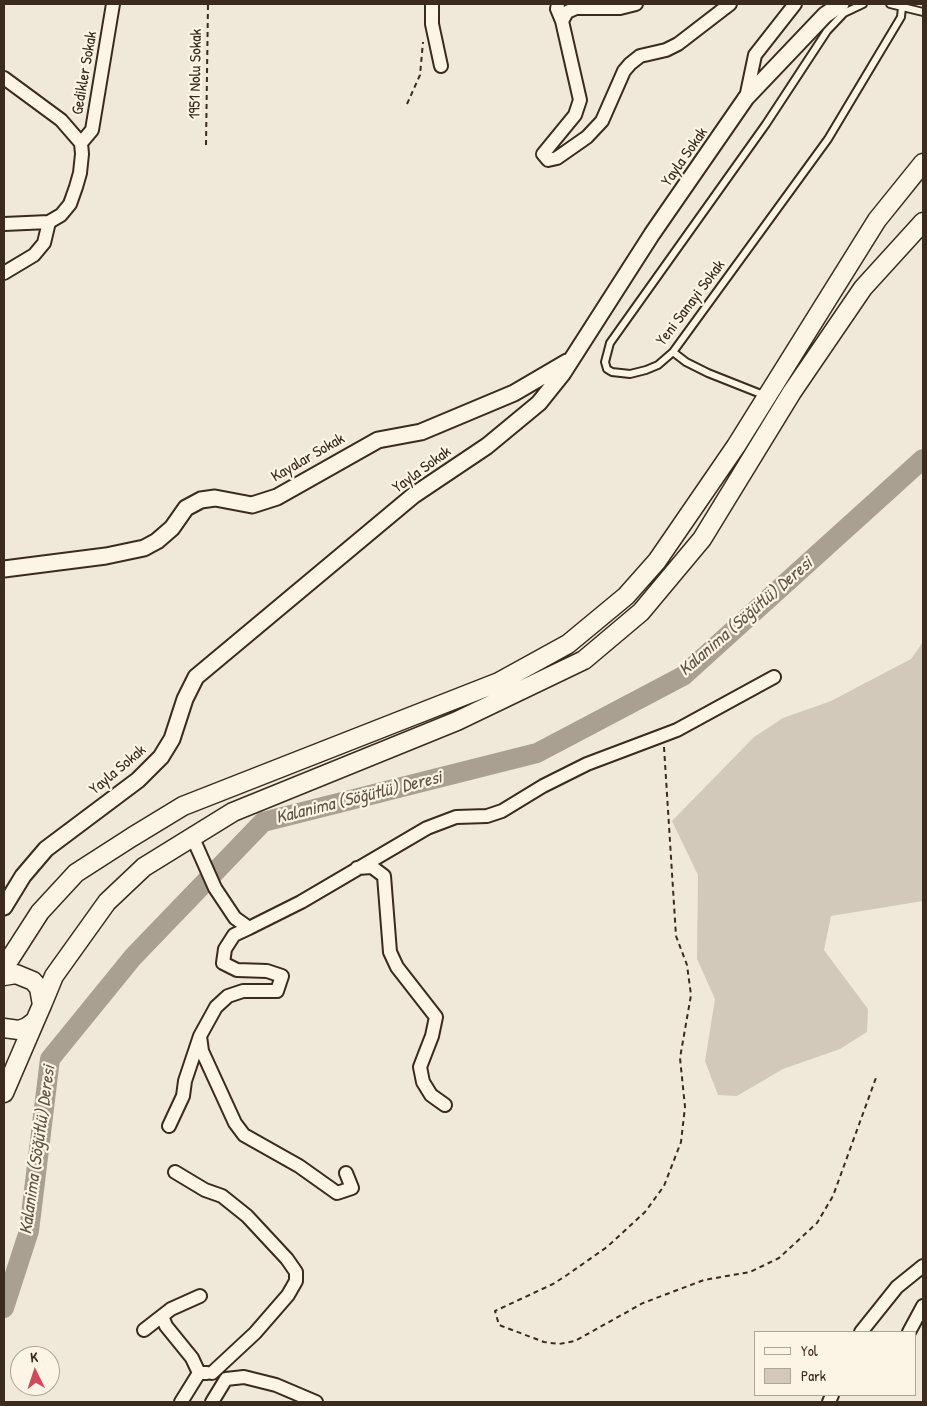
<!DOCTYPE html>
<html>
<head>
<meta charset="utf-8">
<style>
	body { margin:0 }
	#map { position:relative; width:927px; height:1406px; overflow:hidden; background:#f0e9d9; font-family:"Patrick Hand",sans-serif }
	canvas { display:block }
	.frame { position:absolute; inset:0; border:5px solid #3b2a1e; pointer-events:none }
	.legend { position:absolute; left:754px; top:1331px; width:162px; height:65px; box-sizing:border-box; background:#fcf5e5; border:1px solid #afa495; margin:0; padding:6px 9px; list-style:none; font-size:15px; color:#3b2a1e }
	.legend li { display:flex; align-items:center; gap:10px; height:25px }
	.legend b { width:25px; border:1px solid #afa495 }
	.north { position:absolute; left:10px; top:1346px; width:50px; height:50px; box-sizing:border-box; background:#fcf5e5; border:1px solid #afa495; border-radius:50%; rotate:356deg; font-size:14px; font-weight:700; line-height:20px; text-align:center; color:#3b2a1e }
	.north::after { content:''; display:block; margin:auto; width:18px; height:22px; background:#d1495b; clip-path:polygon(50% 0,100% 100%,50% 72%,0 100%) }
</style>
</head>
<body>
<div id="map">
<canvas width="927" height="1406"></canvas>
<div class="frame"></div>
<ul class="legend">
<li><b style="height:6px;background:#fcf5e5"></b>Yol</li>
<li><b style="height:14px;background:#d2c9ba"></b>Park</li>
</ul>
<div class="north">K</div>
</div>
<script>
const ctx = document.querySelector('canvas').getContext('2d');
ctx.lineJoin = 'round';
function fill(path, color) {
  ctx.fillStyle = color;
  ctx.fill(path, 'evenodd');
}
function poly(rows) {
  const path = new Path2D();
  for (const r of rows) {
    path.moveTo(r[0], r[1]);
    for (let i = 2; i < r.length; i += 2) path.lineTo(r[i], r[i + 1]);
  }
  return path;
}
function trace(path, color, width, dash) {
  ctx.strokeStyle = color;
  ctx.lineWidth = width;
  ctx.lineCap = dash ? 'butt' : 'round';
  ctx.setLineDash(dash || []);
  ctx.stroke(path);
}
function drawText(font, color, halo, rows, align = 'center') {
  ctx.font = font + ' "Patrick Hand",sans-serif';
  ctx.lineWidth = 4.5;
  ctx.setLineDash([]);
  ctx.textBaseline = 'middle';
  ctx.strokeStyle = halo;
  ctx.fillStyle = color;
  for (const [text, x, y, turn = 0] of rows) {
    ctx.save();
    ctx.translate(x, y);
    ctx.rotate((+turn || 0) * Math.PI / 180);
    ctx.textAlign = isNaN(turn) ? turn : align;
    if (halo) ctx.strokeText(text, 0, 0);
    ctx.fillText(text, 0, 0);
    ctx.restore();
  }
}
fill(poly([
	[923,642,923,901,831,916,824,950,868,1009,867,1032,840,1049,783,1069,737,1096,718,1095,705,1061,715,999,697,959,698,875,672,821,754,737,783,718,831,701,911,659]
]), '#d2c9ba');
trace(poly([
	[4,1308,29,1231,50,1059,133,957,263,822,537,753,683,676,923,459]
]), '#aaa091', 20);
const service = poly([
	[863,4,844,13,827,31,766,124,610,343,605,362,607,369,612,372,630,374,646,370,658,365,673,352,828,139,901,17,902,7],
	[890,4,923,12],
	[673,352,686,362,708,373,766,396]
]);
const minor = poly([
	[432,4,432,24,441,66],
	[558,4,557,9,562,21,580,100,575,115,543,154,548,160,557,158,587,137,602,121,624,71,630,64,640,56,666,50,678,44,730,4],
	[562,21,567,12,576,8,620,8,636,4],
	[4,78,61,120,81,143,82,154,80,173,76,187,70,204,61,215,49,222,4,224],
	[746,98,755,55,795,4],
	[81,143,92,130,113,4],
	[4,273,34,255,44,243,49,222],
	[192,836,215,888,235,918,249,928,301,902,427,828,456,817,487,816,502,811,543,786,587,764,677,730,774,677],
	[357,868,372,867,384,876,390,952,397,967,436,1017,432,1036,420,1067,423,1082,431,1095,445,1105],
	[249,928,234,935,225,949,223,963,237,970,267,971,282,976,277,991,243,991,228,996,216,1007,200,1036,202,1051,235,1123,244,1135,299,1166,337,1193,352,1188,346,1173],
	[169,1126,183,1096,185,1081,200,1036],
	[175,1172,205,1190,222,1196,247,1216,287,1259,296,1272,296,1281,288,1295,255,1333,212,1373],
	[162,1316,166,1326,192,1358,199,1373],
	[144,1330,171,1309,200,1296],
	[861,1332,897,1287,923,1266],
	[909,1332,923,1306],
	[181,1402,199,1373,207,1373],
	[212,1402,226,1379,244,1377,276,1385,316,1402],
	[829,1402,832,1395]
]);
const tertiary = poly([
	[4,569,106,556,144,548,157,541,172,528,186,508,201,500,215,498,252,505,277,497,378,440,421,432,514,393,567,362],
	[4,907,23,876,46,849,138,780,161,757,172,739,185,699,196,677,414,495,487,446,539,403,563,373,652,234,746,98,825,15,841,4]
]);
const secondary = poly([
	[4,968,40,912,76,873,132,837,183,806,499,682,568,644,626,596,657,561,736,446,877,220,923,163],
	[4,976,16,974,33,981,39,988,42,1005,35,1021,27,1027,19,1030,4,1028],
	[42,1005,54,976,107,902,144,867,233,812,457,721,584,660,641,612,702,539,792,392,863,288,923,222],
	[4,1093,35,1021]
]);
trace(service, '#3b2a1e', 10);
trace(minor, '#3b2a1e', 16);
trace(tertiary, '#3b2a1e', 19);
trace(secondary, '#3b2a1e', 21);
trace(poly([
	[407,104,420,75,423,42],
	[206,145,208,4],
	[664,747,676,936,687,965,691,995,680,1058,685,1107,681,1142,664,1186,645,1212,607,1247,567,1275,553,1284,495,1311,499,1325,544,1342,559,1344,575,1341,643,1303,704,1280,750,1272,779,1258,817,1223,833,1196,877,1075]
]), '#3b2a1e', 2, [5, 4]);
trace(service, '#fcf5e5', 6);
trace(minor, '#fcf5e5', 12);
trace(tertiary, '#fcf5e5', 15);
trace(secondary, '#fcf5e5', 18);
drawText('16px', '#3b2a1e', '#fcf5e5', [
	["Gedikler Sokak",85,73,-80],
	["1951 Nolu Sokak",196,74,-89],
	["Yayla Sokak",685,157,-55],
	["Yeni Sanayi Sokak",691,303,-53],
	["Kayalar Sokak",308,458,-30],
	["Yayla Sokak",422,470,-36],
	["Yayla Sokak",118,770,-40]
]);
drawText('italic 18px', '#625346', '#fcf5e5', [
	["Kalanima (Söğütlü) Deresi",746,617,-41],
	["Kalanima (Söğütlü) Deresi",359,798,-14],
	["Kalanima (Söğütlü) Deresi",38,1150,-82]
]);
</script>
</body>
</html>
